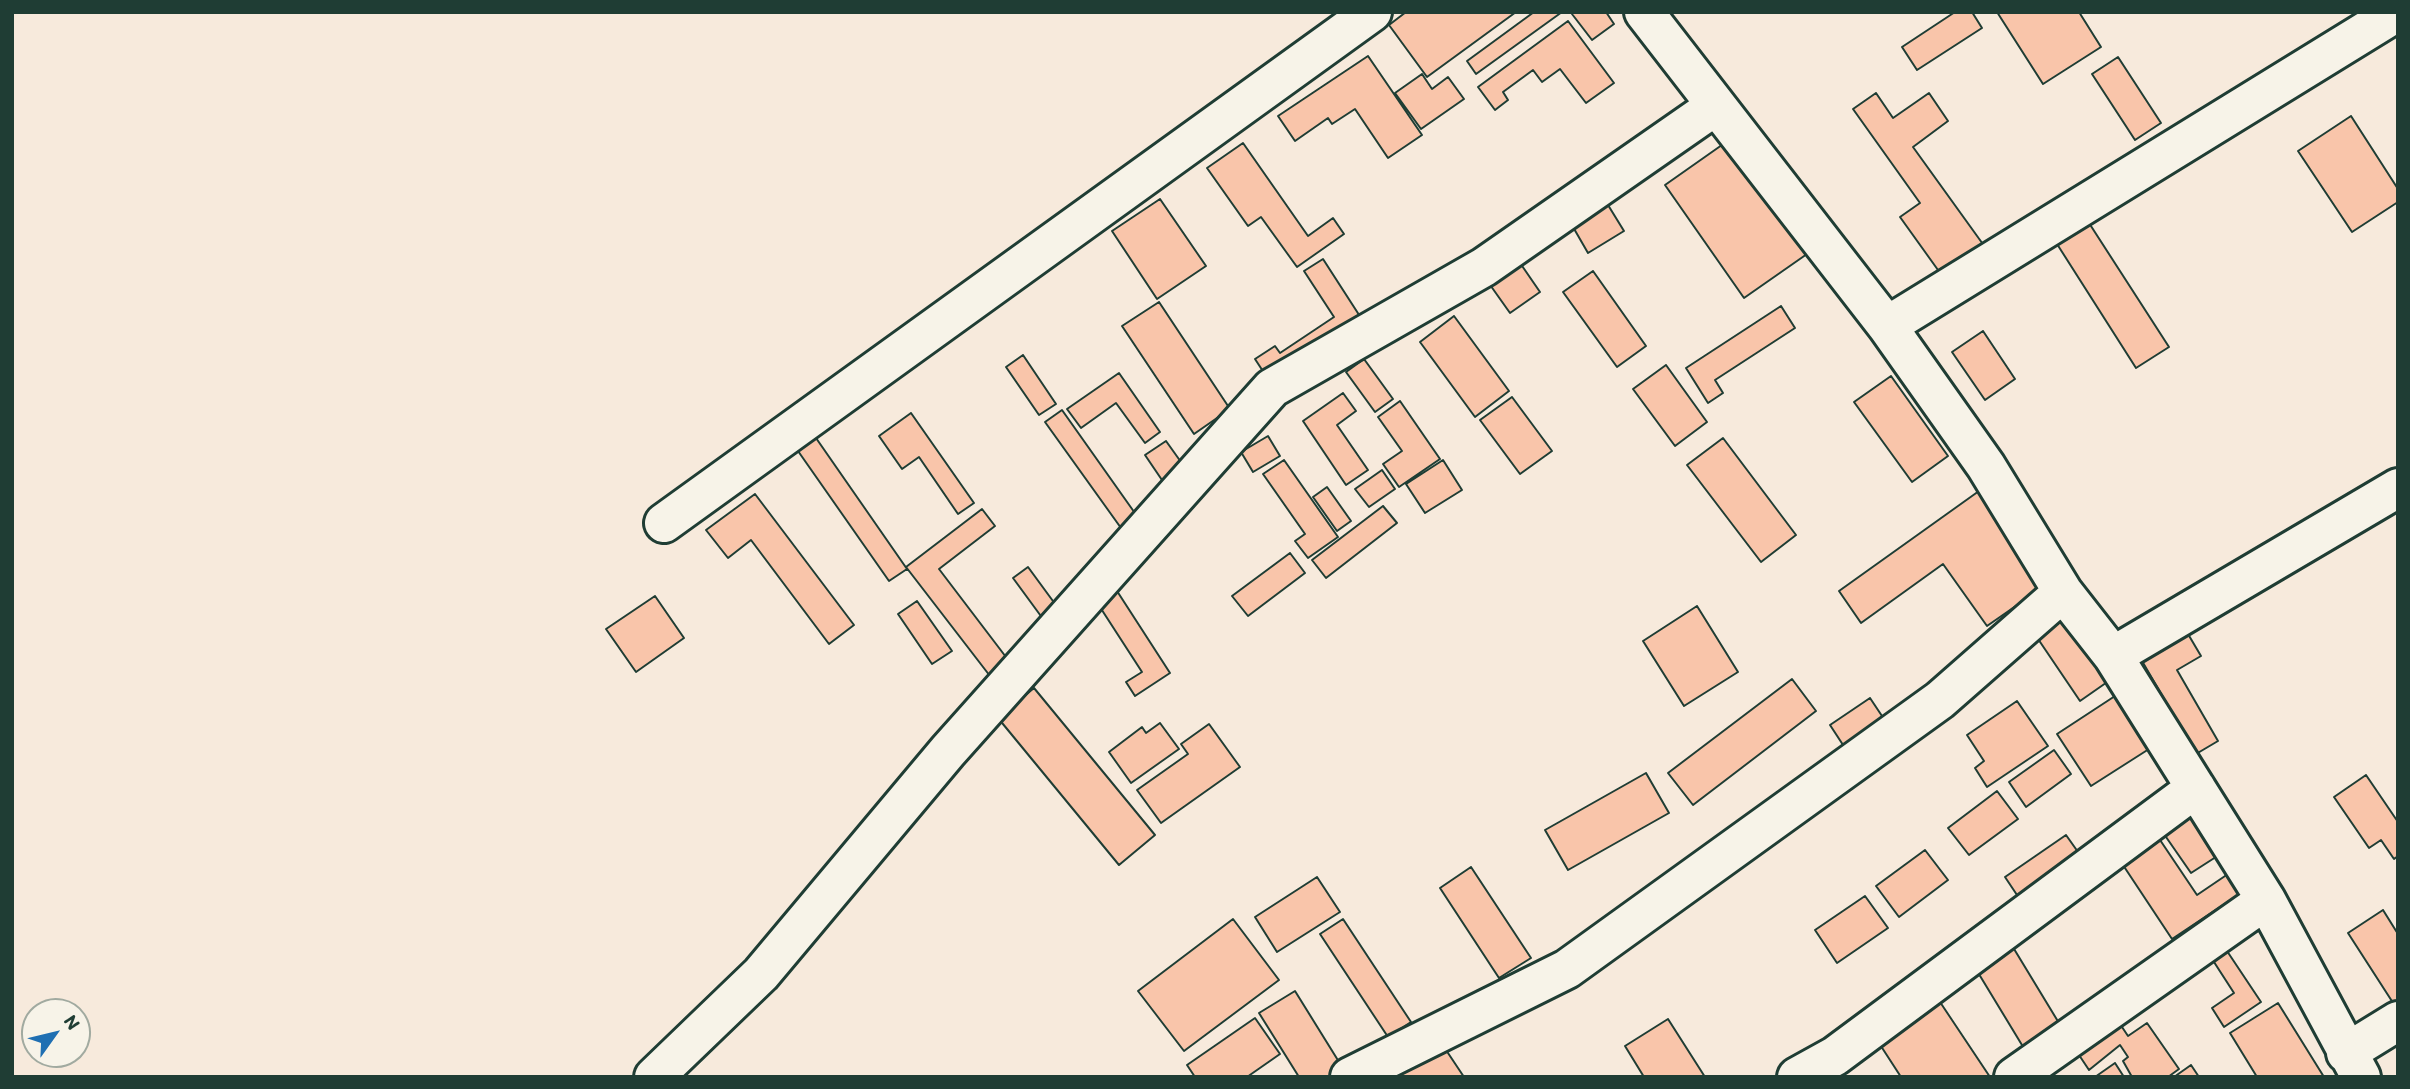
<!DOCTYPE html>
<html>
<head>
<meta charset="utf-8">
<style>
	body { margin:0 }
	#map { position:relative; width:2410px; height:1089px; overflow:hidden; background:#f7eadc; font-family:Itim,sans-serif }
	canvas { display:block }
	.frame { position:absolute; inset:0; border:14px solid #1f3d34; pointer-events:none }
	.north { position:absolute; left:21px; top:998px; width:70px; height:70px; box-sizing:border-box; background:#f7f3e8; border:2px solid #a1aaa0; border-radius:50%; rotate:56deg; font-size:19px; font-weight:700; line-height:28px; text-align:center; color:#1f3d34 }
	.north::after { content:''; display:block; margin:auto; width:24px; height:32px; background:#1f6fb2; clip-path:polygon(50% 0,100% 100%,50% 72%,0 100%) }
</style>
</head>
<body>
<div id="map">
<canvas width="2410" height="1089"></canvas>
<div class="frame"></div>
<div class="north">N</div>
</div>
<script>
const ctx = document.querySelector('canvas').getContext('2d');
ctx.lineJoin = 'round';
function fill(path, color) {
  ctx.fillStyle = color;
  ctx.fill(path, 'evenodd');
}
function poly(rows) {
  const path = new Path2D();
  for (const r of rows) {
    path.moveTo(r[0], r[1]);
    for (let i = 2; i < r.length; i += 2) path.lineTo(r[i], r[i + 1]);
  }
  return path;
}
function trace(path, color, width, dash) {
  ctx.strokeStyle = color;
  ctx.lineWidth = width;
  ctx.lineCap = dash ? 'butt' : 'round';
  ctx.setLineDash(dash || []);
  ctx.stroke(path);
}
const building = poly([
	[1406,12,1516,12,1427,77,1389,25,1406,12],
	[1534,12,1562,12,1476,74,1467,61,1534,12],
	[1574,12,1606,12,1614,24,1592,40,1572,14,1574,12],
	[1955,12,1972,12,1982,28,1917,70,1902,47,1955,12],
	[1997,12,2079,12,2101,47,2043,84,1997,12],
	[1568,21,1614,83,1586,103,1560,69,1542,82,1533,70,1503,92,1508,100,1495,110,1478,87,1568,21],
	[1368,56,1422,135,1388,158,1355,109,1332,124,1328,118,1295,141,1278,116,1368,56],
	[2118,57,2161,123,2135,140,2092,74,2118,57],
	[1422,74,1432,89,1448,77,1464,99,1421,129,1395,93,1422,74],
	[1876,93,1893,118,1929,93,1948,121,1913,147,1985,247,1943,277,1900,217,1920,203,1853,109,1876,93],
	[2351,116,2398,189,2398,202,2352,232,2298,151,2351,116],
	[1729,140,1807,254,1744,298,1665,185,1729,140],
	[1243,143,1308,236,1333,218,1344,234,1297,267,1261,217,1248,226,1207,168,1243,143],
	[1160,199,1206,266,1157,299,1112,231,1160,199],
	[1608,205,1624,231,1588,253,1573,227,1608,205],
	[2089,223,2169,347,2136,368,2057,244,2089,223],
	[1323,259,1363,321,1270,382,1255,359,1275,346,1280,353,1334,317,1304,271,1323,259],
	[1518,260,1540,292,1510,313,1488,282,1518,260],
	[1593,271,1646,346,1617,367,1563,292,1593,271],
	[1159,302,1230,409,1194,434,1122,326,1159,302],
	[1781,306,1795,328,1715,380,1723,393,1708,403,1686,368,1781,306],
	[1454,316,1509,391,1475,417,1420,342,1454,316],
	[1983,331,2015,379,1985,400,1952,352,1983,331],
	[1023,355,1056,404,1039,415,1006,367,1023,355],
	[1364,359,1393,399,1375,412,1346,372,1364,359],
	[1666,365,1707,422,1675,446,1633,389,1666,365],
	[1119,373,1160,432,1145,443,1116,403,1081,428,1067,409,1119,373],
	[1891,376,1948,456,1912,482,1854,402,1891,376],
	[1343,393,1356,411,1337,425,1368,470,1346,485,1303,421,1343,393],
	[1512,397,1552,451,1520,474,1480,420,1512,397],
	[1400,401,1440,459,1399,487,1383,464,1402,451,1378,417,1400,401],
	[1062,410,1137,516,1121,528,1045,422,1062,410],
	[911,413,974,503,958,514,919,457,902,469,879,436,911,413],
	[1268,436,1280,456,1253,472,1241,452,1268,436],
	[816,438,907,569,889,581,798,451,816,438],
	[1723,438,1796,535,1761,562,1687,465,1723,438],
	[1166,441,1186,469,1164,483,1145,455,1166,441],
	[1284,460,1338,537,1308,558,1295,541,1305,534,1263,474,1284,460],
	[1443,460,1462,490,1425,513,1406,484,1443,460],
	[1382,470,1395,489,1369,507,1355,489,1382,470],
	[1327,487,1351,521,1337,531,1313,497,1327,487],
	[1979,491,2046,585,1987,626,1943,564,1861,623,1839,591,1979,491],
	[755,494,854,625,829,644,751,540,728,558,706,530,755,494],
	[1383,506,1397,523,1326,578,1312,560,1383,506],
	[982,509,995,526,939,569,1009,661,990,676,906,567,982,509],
	[1290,553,1305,573,1248,616,1232,596,1290,553],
	[1028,567,1061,612,1046,623,1013,578,1028,567],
	[1117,591,1170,673,1135,696,1126,682,1142,672,1098,604,1117,591],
	[655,596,684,638,636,672,606,629,655,596],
	[917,601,952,651,932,664,898,614,917,601],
	[1697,606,1738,672,1684,706,1643,641,1697,606],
	[2068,610,2113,678,2080,701,2034,633,2068,610],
	[2188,634,2201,656,2177,670,2218,741,2196,754,2142,661,2188,634],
	[1792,679,1816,711,1693,805,1668,773,1792,679],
	[1034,688,1155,835,1119,865,998,718,1034,688],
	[2115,696,2149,749,2091,786,2057,734,2115,696],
	[1870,698,1888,725,1847,751,1830,725,1870,698],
	[2017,701,2048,746,1987,787,1975,768,1984,761,1967,735,2017,701],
	[1160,723,1179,749,1131,783,1109,752,1142,727,1146,733,1160,723],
	[1209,724,1240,767,1161,823,1137,790,1188,754,1181,744,1209,724],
	[2054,750,2071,774,2026,807,2009,782,2054,750],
	[1646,773,1669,813,1568,870,1545,830,1646,773],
	[2366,775,2398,822,2398,856,2394,859,2381,840,2369,848,2334,797,2366,775],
	[1997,791,2018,819,1969,855,1948,828,1997,791],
	[2185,805,2219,855,2191,873,2157,824,2185,805],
	[2154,831,2197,895,2228,874,2241,893,2172,939,2117,856,2154,831],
	[2066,835,2083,859,2021,901,2005,877,2066,835],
	[1925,850,1948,880,1899,917,1876,886,1925,850],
	[1471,867,1531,958,1499,978,1440,888,1471,867],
	[1317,877,1340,912,1277,952,1255,917,1317,877],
	[1865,896,1888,928,1837,963,1815,930,1865,896],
	[2383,910,2398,934,2397,1009,2348,933,2383,910],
	[1233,919,1279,980,1184,1051,1138,991,1233,919],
	[1343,919,1411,1022,1388,1037,1320,934,1343,919],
	[2217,936,2261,1002,2224,1027,2212,1008,2234,993,2203,945,2217,936],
	[2008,939,2062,1028,2025,1050,1971,961,2008,939],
	[1295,991,1344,1070,1333,1077,1299,1077,1259,1013,1295,991],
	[1938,999,1990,1077,1901,1077,1877,1040,1938,999],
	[2278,1003,2324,1077,2257,1077,2230,1033,2278,1003],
	[1255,1018,1280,1054,1247,1077,1195,1077,1187,1065,1255,1018],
	[1668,1019,1705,1077,1644,1077,1625,1046,1668,1019],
	[2118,1021,2128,1036,2147,1023,2179,1069,2168,1077,2132,1077,2123,1061,2128,1057,2120,1045,2089,1070,2075,1049,2118,1021],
	[1436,1035,1464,1077,1394,1077,1436,1035],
	[2115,1063,2124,1077,2095,1077,2115,1063],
	[2191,1065,2199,1077,2174,1077,2191,1065]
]);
fill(building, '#f9c5aa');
trace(building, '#1f3d34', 2);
const minor = poly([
	[1644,12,1887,326,1986,466,2063,592,2113,656,2266,900,2361,1077],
	[1887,326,2397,12],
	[664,523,1372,12],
	[2113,656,2398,488],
	[2346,1053,2398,1021],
	[654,1077,761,974,948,751,1272,388,1484,267,1714,107],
	[1350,1077,1567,969,1940,700,2063,592],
	[1797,1077,1835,1056,2196,788],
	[2014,1077,2266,900]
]);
trace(minor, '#1f3d34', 44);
trace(minor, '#f7f3e8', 38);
</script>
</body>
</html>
